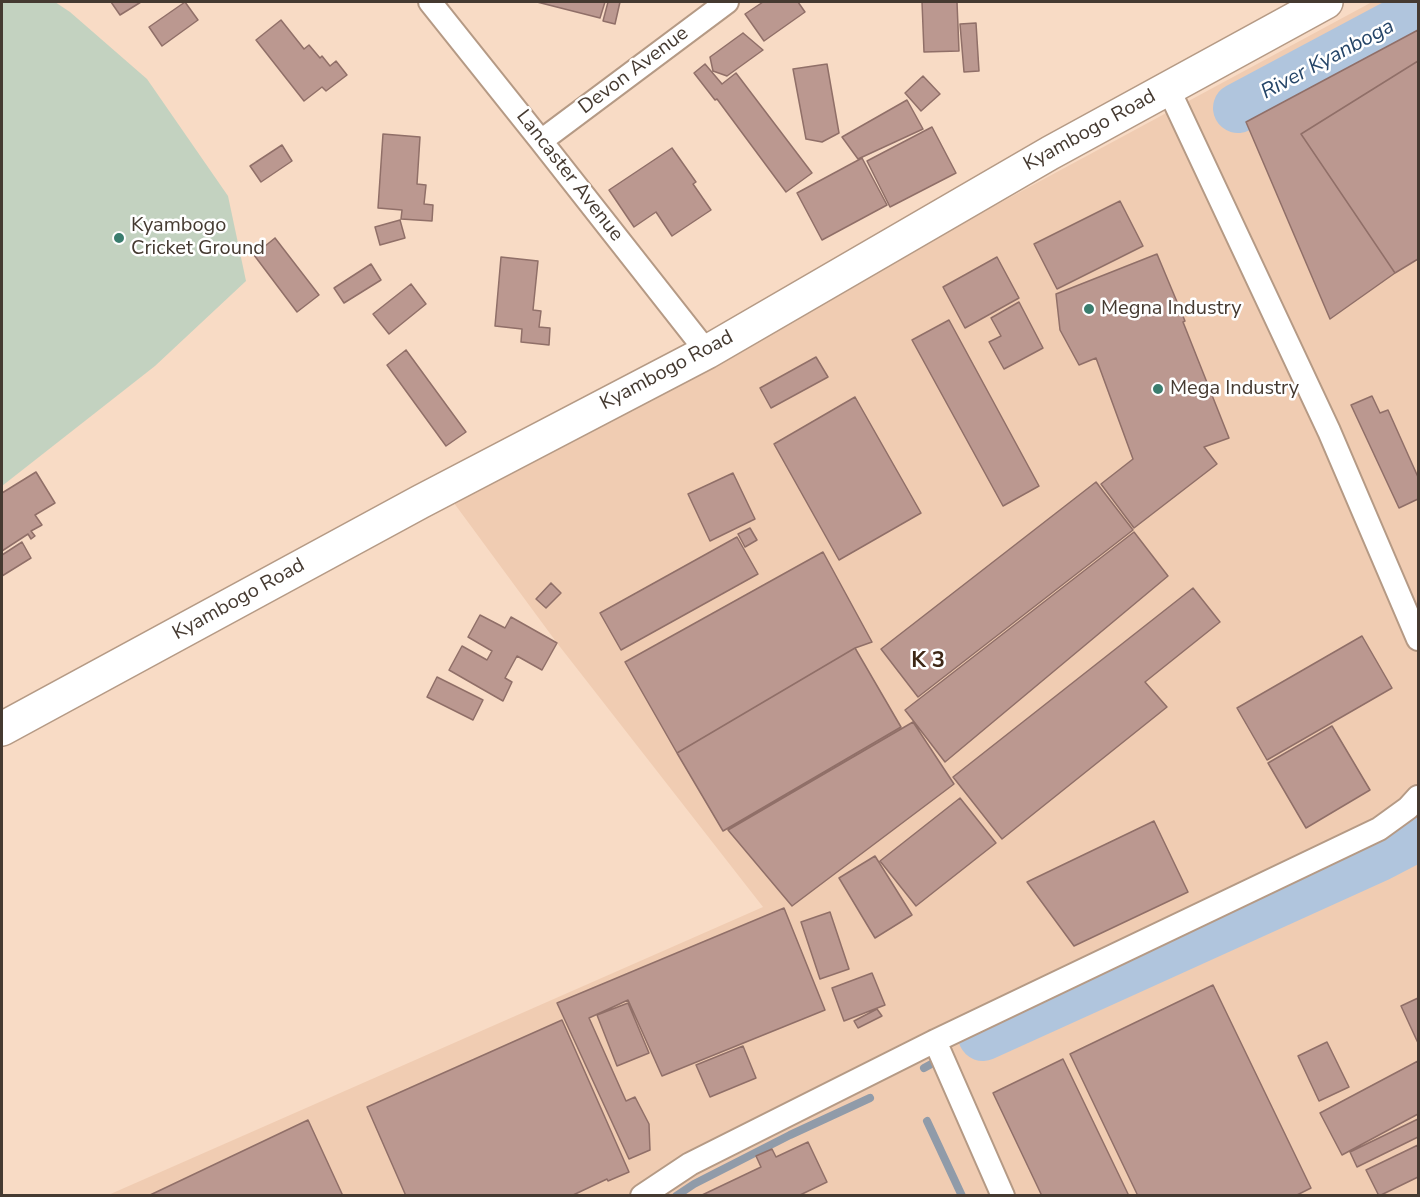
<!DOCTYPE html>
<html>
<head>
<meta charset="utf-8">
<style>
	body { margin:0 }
	#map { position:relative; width:1420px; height:1197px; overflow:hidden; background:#f8dbc5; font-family:"Nunito Sans",sans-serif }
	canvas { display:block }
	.frame { position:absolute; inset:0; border:3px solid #453a31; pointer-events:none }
</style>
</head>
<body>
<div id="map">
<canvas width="1420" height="1197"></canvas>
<div class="frame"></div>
</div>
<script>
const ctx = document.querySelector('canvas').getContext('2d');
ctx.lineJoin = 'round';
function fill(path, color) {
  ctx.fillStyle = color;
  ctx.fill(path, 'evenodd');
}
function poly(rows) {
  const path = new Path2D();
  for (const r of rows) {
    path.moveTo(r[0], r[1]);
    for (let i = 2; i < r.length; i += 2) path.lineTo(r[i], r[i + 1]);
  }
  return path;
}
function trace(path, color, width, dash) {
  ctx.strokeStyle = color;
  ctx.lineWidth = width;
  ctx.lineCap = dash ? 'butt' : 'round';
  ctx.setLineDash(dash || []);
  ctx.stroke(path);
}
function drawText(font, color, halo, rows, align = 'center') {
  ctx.font = font + ' "Nunito Sans",sans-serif';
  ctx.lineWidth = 5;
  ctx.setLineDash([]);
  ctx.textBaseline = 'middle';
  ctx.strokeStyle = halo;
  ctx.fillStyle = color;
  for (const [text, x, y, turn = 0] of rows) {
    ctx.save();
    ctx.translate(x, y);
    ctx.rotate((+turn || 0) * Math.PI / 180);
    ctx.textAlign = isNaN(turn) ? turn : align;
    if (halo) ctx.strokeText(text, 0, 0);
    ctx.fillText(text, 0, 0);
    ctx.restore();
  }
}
fill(poly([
	[1372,2,1418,2,1418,1195,106,1196,763,907,557,643,451,499]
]), '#f0ccb2');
fill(poly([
	[2,2,55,2,70,12,147,79,228,196,246,281,155,366,2,486]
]), '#c3d2c0');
trace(poly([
	[924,1068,935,1062],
	[927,1121,962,1196],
	[676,1196,694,1184,790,1135,870,1098]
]), '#909ba9', 8);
trace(poly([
	[1238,108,1418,12],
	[983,1036,1380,856,1418,836]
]), '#b0c5dd', 50);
const building = poly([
	[111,2,141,2,120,15,111,2],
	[185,2,198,20,162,46,149,27,185,2],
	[537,2,605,2,600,18,537,2],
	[608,2,620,2,615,24,603,21,608,2],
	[763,2,798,2,805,12,764,41,745,14,763,2],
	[922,2,957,2,959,51,924,52,922,2],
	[281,20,304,49,309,45,320,58,322,56,330,66,336,61,347,75,326,91,322,87,304,101,256,40,281,20],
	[976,23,979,71,964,72,960,24,976,23],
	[1418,30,1418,61,1301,134,1395,273,1330,319,1246,122,1418,30],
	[743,33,763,50,727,76,713,71,710,57,743,33],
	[1418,61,1418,259,1395,273,1301,134,1418,61],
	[705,64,722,84,736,73,812,173,786,192,717,99,715,100,694,73,705,64],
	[827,64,839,133,822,142,806,139,793,69,827,64],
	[923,76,940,94,921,111,905,93,923,76],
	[907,100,923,129,858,159,842,137,907,100],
	[932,127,956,173,890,207,867,161,932,127],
	[383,134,420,137,417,184,426,185,424,204,433,205,432,221,401,219,402,210,378,208,383,134],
	[282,145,292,161,261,182,250,166,282,145],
	[672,148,696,182,693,184,711,210,672,236,656,212,634,227,609,190,672,148],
	[862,158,887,205,822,240,797,193,862,158],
	[1120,201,1143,246,1057,289,1034,244,1120,201],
	[400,220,405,238,380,245,375,227,400,220],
	[275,238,319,295,297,312,254,255,275,238],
	[1157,254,1185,321,1183,322,1229,438,1204,447,1217,464,1134,528,1101,484,1133,459,1096,358,1079,365,1060,330,1056,294,1157,254],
	[501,257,538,261,533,310,541,311,539,327,550,328,549,345,521,342,522,329,495,326,501,257],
	[997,257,1019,298,965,328,943,287,997,257],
	[371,264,381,280,344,303,334,288,371,264],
	[411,284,426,304,389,334,373,314,411,284],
	[1019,302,1043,348,1004,369,989,342,1001,336,991,318,1019,302],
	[949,320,1039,486,1003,506,912,340,949,320],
	[406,350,466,432,446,446,387,365,406,350],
	[816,357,828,377,771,408,760,388,816,357],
	[1372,396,1380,413,1388,410,1418,477,1418,499,1399,508,1351,405,1372,396],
	[855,397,921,513,839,560,774,444,855,397],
	[36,472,55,503,35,515,42,525,31,531,35,536,31,539,28,534,2,551,2,493,36,472],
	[733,473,755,519,710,541,688,494,733,473],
	[1096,482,1133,530,918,697,881,649,1096,482],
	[750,528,757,540,745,547,738,534,750,528],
	[1134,532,1168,576,945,762,905,710,1134,532],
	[737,537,758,574,621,650,600,613,737,537],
	[22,542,31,558,2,576,2,555,22,542],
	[823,552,872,642,855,648,677,753,625,662,823,552],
	[551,583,561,593,546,608,536,599,551,583],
	[1193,588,1220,622,1145,682,1167,707,1002,839,953,777,1193,588],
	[480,615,505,628,511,617,557,643,542,670,517,656,505,678,512,682,503,701,449,670,462,646,487,660,492,651,468,637,480,615],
	[1362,636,1392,688,1267,760,1237,708,1362,636],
	[855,648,901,727,723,831,677,753,855,648],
	[437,677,483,700,473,720,427,697,437,677],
	[913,722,954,784,792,906,728,830,913,722],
	[1332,726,1370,790,1306,828,1268,763,1332,726],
	[960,798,996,843,916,906,880,861,960,798],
	[1154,821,1188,892,1074,946,1027,882,1154,821],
	[875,856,912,915,875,938,839,878,875,856],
	[784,908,825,1010,662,1076,628,1000,589,1018,626,1101,635,1097,649,1124,650,1150,629,1159,557,1003,784,908],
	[830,912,849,969,820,979,801,922,830,912],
	[872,973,885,1005,844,1021,832,988,872,973],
	[1213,985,1311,1188,1295,1196,1138,1196,1070,1054,1213,985],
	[1418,998,1418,1043,1401,1006,1418,998],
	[628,1003,649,1053,617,1066,597,1015,628,1003],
	[877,1009,882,1016,858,1028,854,1021,877,1009],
	[562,1020,629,1172,608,1181,607,1179,571,1196,406,1196,367,1107,562,1020],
	[1327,1042,1349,1087,1319,1101,1298,1056,1327,1042],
	[743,1046,756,1078,710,1097,696,1065,743,1046],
	[1063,1059,1129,1196,1042,1196,993,1093,1063,1059],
	[1418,1061,1418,1114,1342,1155,1320,1113,1418,1061],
	[1418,1119,1418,1137,1357,1167,1350,1152,1418,1119],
	[308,1120,343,1196,148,1196,308,1120],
	[808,1142,827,1182,798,1196,700,1196,761,1167,756,1156,772,1149,776,1157,808,1142],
	[1418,1145,1418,1177,1379,1196,1366,1170,1418,1145]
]);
fill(building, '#bb9890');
trace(building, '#906f68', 1.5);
const street = poly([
	[430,2,541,141,707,352],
	[1168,88,1329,431,1418,639],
	[541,141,727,2],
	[935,1041,1003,1196],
	[642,1196,690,1164,935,1041,1379,829,1408,808,1418,797]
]);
const secondary = poly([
	[2,729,420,502,707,352,1050,153,1326,2]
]);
trace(street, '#b59a85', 26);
trace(secondary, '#b59a85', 36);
trace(street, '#fff', 22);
trace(secondary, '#fff', 33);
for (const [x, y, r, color] of [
	[119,238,6,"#3a7d6e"],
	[1089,309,6,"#3a7d6e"],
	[1158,389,6,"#3a7d6e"]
]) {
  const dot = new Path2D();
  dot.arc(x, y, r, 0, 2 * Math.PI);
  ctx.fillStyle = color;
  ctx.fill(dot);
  trace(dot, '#fff', 2);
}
drawText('20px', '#453a31', '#fff', [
	["Devon Avenue",634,71,-37],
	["Kyambogo Road",1090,131,-29],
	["Lancaster Avenue",569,176,52],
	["Kyambogo Road",667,371,-28],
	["Kyambogo Road",239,600,-29]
]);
drawText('20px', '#453a31', '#fff', [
	["Kyambogo",131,226],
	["Cricket Ground",131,249],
	["Megna Industry",1101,309],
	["Mega Industry",1170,389]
], 'left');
drawText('italic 21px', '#254568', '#fff', [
	["River Kyanboga",1328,60,-28]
]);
drawText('bold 22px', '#3d2716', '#fff', [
	["K 3",928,662]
]);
</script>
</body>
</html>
